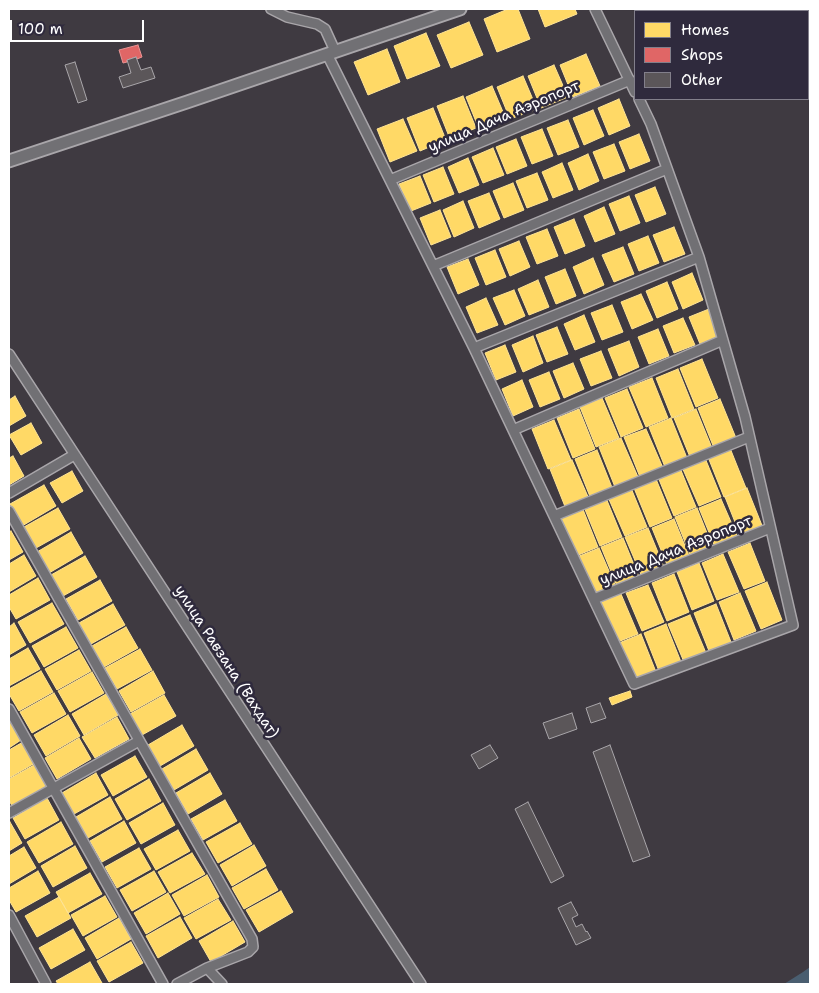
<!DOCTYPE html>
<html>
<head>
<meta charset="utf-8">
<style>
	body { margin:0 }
	#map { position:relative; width:819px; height:993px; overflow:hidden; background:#3f3a41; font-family:"Shantell Sans",sans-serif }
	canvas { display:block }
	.frame { position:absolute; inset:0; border:10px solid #fff; pointer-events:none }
	.legend { position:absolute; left:634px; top:10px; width:175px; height:90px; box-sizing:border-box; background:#2f2a3d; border:1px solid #827f8b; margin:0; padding:6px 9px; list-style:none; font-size:15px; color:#fff }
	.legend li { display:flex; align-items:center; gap:10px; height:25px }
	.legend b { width:25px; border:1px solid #827f8b }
	.scale { position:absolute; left:10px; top:20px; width:134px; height:22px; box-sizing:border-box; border:2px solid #fff; border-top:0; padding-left:6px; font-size:15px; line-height:18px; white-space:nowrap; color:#fff; -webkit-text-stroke:4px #2f2a3d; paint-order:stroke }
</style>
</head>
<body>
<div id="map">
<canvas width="819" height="993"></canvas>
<div class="frame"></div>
<ul class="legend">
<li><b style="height:14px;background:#ffd966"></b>Homes</li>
<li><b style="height:14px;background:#e06666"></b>Shops</li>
<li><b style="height:14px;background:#5b5659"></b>Other</li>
</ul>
<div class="scale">100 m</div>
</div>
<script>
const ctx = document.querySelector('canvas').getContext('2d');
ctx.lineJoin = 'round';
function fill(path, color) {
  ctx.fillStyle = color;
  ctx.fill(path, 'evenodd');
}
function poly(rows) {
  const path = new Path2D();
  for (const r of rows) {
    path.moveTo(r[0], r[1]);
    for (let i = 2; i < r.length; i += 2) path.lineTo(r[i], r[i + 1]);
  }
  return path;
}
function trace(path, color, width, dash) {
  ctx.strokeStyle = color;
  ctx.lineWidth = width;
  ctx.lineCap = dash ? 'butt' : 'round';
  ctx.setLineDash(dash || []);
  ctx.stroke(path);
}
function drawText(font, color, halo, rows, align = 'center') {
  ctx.font = font + ' "Shantell Sans",sans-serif';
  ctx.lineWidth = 5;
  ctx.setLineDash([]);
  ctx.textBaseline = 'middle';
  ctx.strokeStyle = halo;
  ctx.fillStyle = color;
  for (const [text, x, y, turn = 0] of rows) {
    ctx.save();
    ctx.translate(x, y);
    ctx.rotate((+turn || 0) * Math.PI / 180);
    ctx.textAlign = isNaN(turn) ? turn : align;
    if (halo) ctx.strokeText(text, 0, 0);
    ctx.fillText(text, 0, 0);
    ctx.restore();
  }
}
fill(poly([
	[810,967,810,984,784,984,803,972]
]), '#4a5e70');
const homes = poly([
	[508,9,518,9,530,39,497,52,484,19,508,9],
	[538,9,575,9,577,14,545,27,538,9],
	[782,9,810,9,810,11,808,12,808,11,784,11,782,9],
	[810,20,810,48,808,50,808,22,810,20],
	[469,22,483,55,451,68,437,35,469,22],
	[426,33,440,66,407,79,394,46,426,33],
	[387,49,400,82,368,95,354,62,387,49],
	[586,54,600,86,573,97,560,65,586,54],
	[554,65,568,97,541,108,528,76,554,65],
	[523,76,537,109,510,119,497,87,523,76],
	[492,86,506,119,479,129,466,97,492,86],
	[463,96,476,128,450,139,437,106,463,96],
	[619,99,630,126,609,135,598,108,619,99],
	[433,108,446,140,420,151,407,118,433,108],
	[593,110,604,136,584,145,573,118,593,110],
	[403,119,417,151,390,162,377,129,403,119],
	[568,120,579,147,558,155,547,128,568,120],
	[542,129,553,156,532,164,521,137,542,129],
	[639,134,650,161,630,169,619,142,639,134],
	[516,139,527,166,507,174,496,147,516,139],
	[614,144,625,171,604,179,593,152,614,144],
	[493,148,504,175,483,183,472,157,493,148],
	[588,154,599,181,579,190,568,163,588,154],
	[468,158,479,185,459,193,448,167,468,158],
	[562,163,573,190,553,198,542,172,562,163],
	[443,167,454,194,434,202,423,175,443,167],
	[537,173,548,200,527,208,516,181,537,173],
	[420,176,431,203,411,211,399,184,420,176],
	[513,183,524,210,504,218,493,191,513,183],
	[655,187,666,214,646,222,635,195,655,187],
	[489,193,500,219,479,228,468,201,489,193],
	[629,196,640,223,620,231,609,204,629,196],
	[463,201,474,228,454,237,443,210,463,201],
	[604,207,615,234,595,242,584,216,604,207],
	[440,210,451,237,431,245,420,218,440,210],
	[574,219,585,246,565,254,554,227,574,219],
	[674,227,685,254,664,262,653,235,674,227],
	[547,229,558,256,537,264,526,237,547,229],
	[648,236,659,263,639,271,628,244,648,236],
	[519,241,530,267,510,276,499,249,519,241],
	[623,247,634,274,614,282,602,255,623,247],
	[495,250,506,277,486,285,475,258,495,250],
	[593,258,604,285,584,294,573,267,593,258],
	[468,259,479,285,458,294,447,267,468,259],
	[565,269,576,296,556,304,545,277,565,269],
	[692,273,703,300,683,309,672,282,692,273],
	[538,280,549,307,529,315,518,289,538,280],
	[667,282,678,309,657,318,646,291,667,282],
	[514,290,525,316,505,325,493,298,514,290],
	[641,294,653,320,632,329,621,302,641,294],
	[486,298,498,325,477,333,466,307,486,298],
	[612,305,623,332,602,340,591,313,612,305],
	[709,309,720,336,700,344,689,317,709,309],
	[584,315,595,342,575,350,564,324,584,315],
	[683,318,695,345,674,353,663,326,683,318],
	[557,327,568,354,547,362,536,335,557,327],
	[658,329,669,356,649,364,638,337,658,329],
	[533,336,543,363,523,372,512,345,533,336],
	[629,341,639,367,619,376,608,349,629,341],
	[505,345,516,372,496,380,485,353,505,345],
	[601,351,612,378,591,386,580,359,601,351],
	[702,359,718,398,696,407,680,368,702,359],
	[573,363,584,389,564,398,553,371,573,363],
	[678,369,694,409,672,418,656,378,678,369],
	[549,372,560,399,540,407,529,380,549,372],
	[652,378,668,418,646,427,629,387,652,378],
	[522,380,533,407,513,416,502,389,522,380],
	[627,389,643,428,621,437,605,398,627,389],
	[15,396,26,416,9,426,9,400,15,396],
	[602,398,619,438,596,447,580,407,602,398],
	[720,399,736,438,714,448,698,408,720,399],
	[579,409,595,449,573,458,557,418,579,409],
	[696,409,712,448,690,457,674,418,696,409],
	[671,418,687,458,665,467,649,427,671,418],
	[554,420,571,460,548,469,532,429,554,420],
	[31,423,42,443,21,455,9,435,31,423],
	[646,429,663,468,640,477,624,437,646,429],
	[621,438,638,477,615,487,599,447,621,438],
	[730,448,746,488,724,497,708,457,730,448],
	[597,450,613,490,591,499,575,459,597,450],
	[13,456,24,476,9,485,9,458,13,456],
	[705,458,721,497,699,506,682,467,705,458],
	[572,460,589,499,566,509,550,469,572,460],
	[680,468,696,507,674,516,658,477,680,468],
	[72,471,83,491,62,503,50,483,72,471],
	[656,479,672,518,650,527,634,488,656,479],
	[44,485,56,506,22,526,10,504,44,485],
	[631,488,647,527,625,536,608,497,631,488],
	[747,488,763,528,741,537,725,497,747,488],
	[606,498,622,537,600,546,584,507,606,498],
	[721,499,738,538,715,547,699,508,721,499],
	[582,507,598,547,576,556,560,516,582,507],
	[58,508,70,529,36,548,24,527,58,508],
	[697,508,713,548,691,557,675,517,697,508],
	[674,519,690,558,668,567,652,528,674,519],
	[648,528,664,567,642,577,625,537,648,528],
	[11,531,23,552,9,560,9,532,11,531],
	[71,532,83,553,49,573,37,552,71,532],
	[623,538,639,577,617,586,601,547,623,538],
	[750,543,765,581,744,589,728,552,750,543],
	[599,548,616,587,593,596,577,557,599,548],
	[723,554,739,592,717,600,702,563,723,554],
	[24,555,36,576,9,592,9,564,24,555],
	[85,556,97,577,63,596,51,575,85,556],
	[699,563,714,601,692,610,677,572,699,563],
	[674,574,689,612,667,621,652,583,674,574],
	[38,578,50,600,16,619,9,607,9,595,38,578],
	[100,580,112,601,78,620,66,599,100,580],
	[767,582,782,620,761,629,745,591,767,582],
	[648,585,664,622,642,631,626,593,648,585],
	[740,593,756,631,734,640,719,602,740,593],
	[621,594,638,634,615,643,599,603,621,594],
	[52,603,64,624,30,643,18,622,52,603],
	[113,604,125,625,91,644,79,623,113,604],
	[716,604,731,642,709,651,694,613,716,604],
	[690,615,706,653,684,662,668,624,690,615],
	[14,623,26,645,9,655,9,627,14,623],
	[666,624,681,662,659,671,644,633,666,624],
	[66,627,78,648,44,667,32,646,66,627],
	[126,627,138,648,104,667,92,646,126,627],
	[641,634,656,672,635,681,619,643,641,634],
	[28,648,40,669,9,686,9,659,28,648],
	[140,649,152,670,117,689,105,668,140,649],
	[79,650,91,671,57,690,45,669,79,650],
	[41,671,53,692,19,711,9,694,9,689,41,671],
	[153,671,165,693,131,712,119,691,153,671],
	[92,672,104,693,70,712,58,691,92,672],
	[630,691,632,697,612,705,609,698,630,691],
	[54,693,66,714,32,733,20,712,54,693],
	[106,694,118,715,84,735,72,714,106,694],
	[164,695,176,716,142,735,130,714,164,695],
	[68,715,80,736,46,756,34,735,68,715],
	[117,717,129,739,95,758,82,737,117,717],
	[9,719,21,740,9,748,9,719],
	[182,725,194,746,160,766,148,745,182,725],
	[79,738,91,759,57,779,45,758,79,738],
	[23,742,35,763,9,778,9,750,23,742],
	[196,749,208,770,174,790,162,769,196,749],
	[135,756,147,777,113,796,101,775,135,756],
	[34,765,46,786,12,806,9,800,9,779,34,765],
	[96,773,108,795,74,814,62,793,96,773],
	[210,773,222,794,188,814,176,793,210,773],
	[149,779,161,801,127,820,115,799,149,779],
	[110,797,122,819,88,838,76,817,110,797],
	[47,798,59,820,25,839,13,818,47,798],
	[225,800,237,821,203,840,191,819,225,800],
	[163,803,175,825,141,844,129,823,163,803],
	[124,821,136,843,102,862,90,841,124,821],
	[10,822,22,843,9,851,9,823,10,822],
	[61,822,73,844,39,863,27,842,61,822],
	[240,823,252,844,218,863,206,842,240,823],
	[178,830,190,851,156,870,144,849,178,830],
	[254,845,266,866,232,886,220,865,254,845],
	[75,846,87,868,53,887,41,866,75,846],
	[24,847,36,868,9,884,9,856,24,847],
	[139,848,151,869,117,888,105,867,139,848],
	[192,853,205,874,170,893,158,872,192,853],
	[266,869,278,890,244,909,232,888,266,869],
	[38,871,50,893,16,912,9,900,9,888,38,871],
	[154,871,166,892,132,911,120,890,154,871],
	[90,873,102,894,68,913,56,892,90,873],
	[207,875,219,897,184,916,172,895,207,875],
	[281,891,293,912,259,932,246,910,281,891],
	[168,893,180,914,146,934,134,913,168,893],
	[105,896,117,917,83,936,71,915,105,896],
	[59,897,71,918,37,937,25,916,59,897],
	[218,899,231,920,196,939,184,918,218,899],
	[180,917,192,938,158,958,146,936,180,917],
	[119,918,131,939,97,959,85,938,119,918],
	[233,921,245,942,211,962,199,941,233,921],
	[73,929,85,950,51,969,39,948,73,929],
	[131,942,143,963,109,982,97,961,131,942],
	[90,962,102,983,100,984,58,984,56,981,90,962]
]);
fill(homes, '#ffd966');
trace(homes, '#ffe494', 1);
const shops = poly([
	[138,45,142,57,137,59,136,57,127,60,127,62,123,63,119,50,138,45]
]);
fill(shops, '#e06666');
trace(shops, '#e99494', 1);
const building = poly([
	[136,57,141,70,151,67,155,78,123,88,119,77,131,73,127,60,136,57],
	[75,62,87,100,78,103,65,65,75,62],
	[600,703,606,718,591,723,586,708,600,703],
	[572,713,577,729,549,739,543,723,572,713],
	[490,745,498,758,479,769,471,755,490,745],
	[610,745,650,856,633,862,593,752,610,745],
	[528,802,564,876,551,883,515,809,528,802],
	[571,902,578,915,572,918,576,927,582,924,586,932,587,931,591,938,576,945,558,908,571,902]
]);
fill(building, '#5b5659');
trace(building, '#a9a6aa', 1);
const minor = poly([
	[271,9,287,17,317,24,325,29,335,51],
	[595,9,635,92],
	[770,9,771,11],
	[327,54,474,348,634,684,793,625,745,417,699,257,651,124,639,99],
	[808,70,810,74],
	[390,180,630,80],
	[433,266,667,169],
	[474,348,699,257],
	[9,354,421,984],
	[513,430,723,340],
	[9,493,74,455],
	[9,511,252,939,253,947,248,952,207,968,177,984],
	[554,516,749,437],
	[594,599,770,528],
	[9,709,163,984],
	[9,813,139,741],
	[9,915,46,984],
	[207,968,222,984]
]);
const secondary = poly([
	[9,161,187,102,460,9]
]);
trace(minor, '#a9a6aa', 12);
trace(secondary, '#a9a6aa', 15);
trace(minor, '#717074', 9);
trace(secondary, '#717074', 11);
drawText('15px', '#fff', '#2f2a3d', [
	["улица Дача Аэропорт",504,117,-23],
	["улица Дача Аэропорт",676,551,-22],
	["улица Равзана (Вахдат)",226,662,57]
]);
</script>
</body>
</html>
